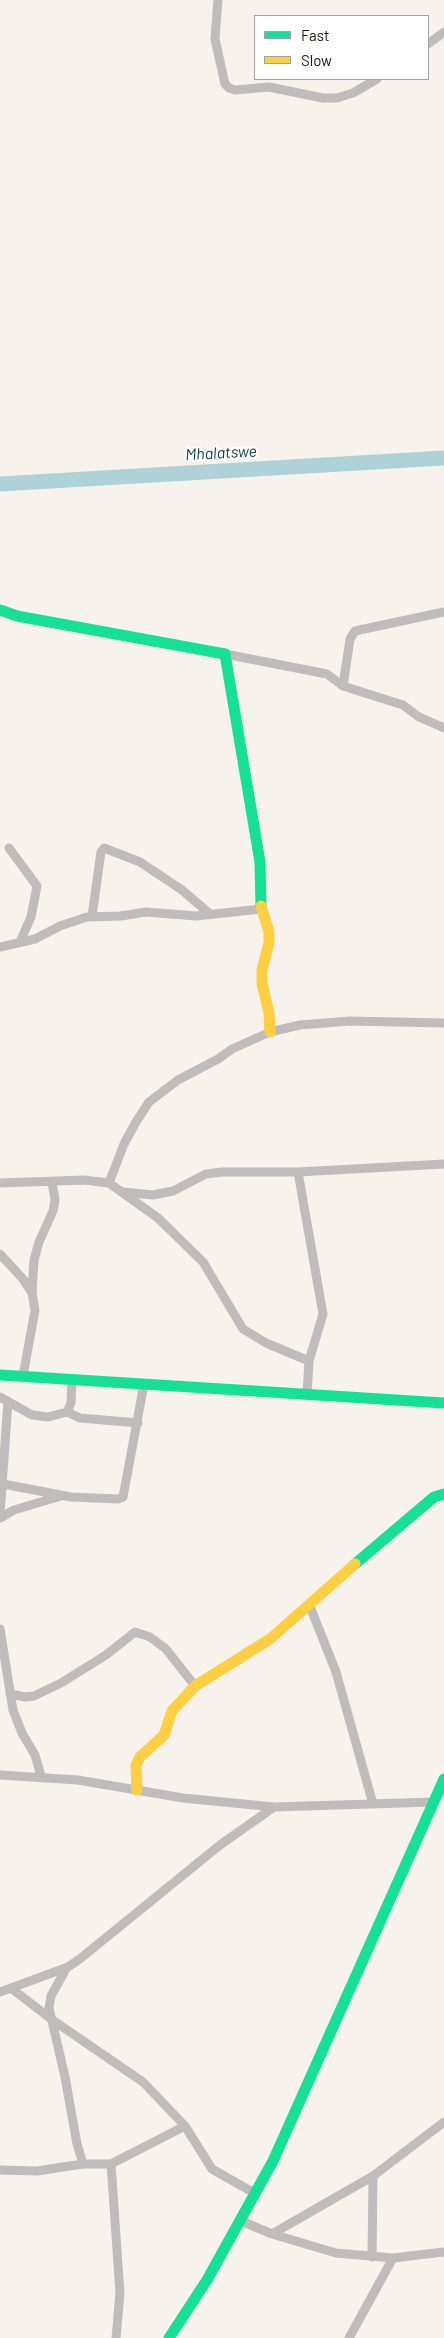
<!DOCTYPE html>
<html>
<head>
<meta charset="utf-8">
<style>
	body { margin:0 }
	#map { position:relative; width:444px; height:2338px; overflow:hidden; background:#f8f2ec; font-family:Barlow,sans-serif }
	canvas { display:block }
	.legend { position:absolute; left:254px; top:15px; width:175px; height:65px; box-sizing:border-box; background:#fff; border:1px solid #a3a1a0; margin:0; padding:6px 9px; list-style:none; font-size:15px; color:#1a1511 }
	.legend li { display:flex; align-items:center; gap:10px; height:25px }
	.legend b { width:25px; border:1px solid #a3a1a0 }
</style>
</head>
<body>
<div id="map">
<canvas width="444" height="2338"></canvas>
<ul class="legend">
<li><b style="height:6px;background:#16e098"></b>Fast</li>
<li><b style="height:6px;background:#ffcf43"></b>Slow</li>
</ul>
</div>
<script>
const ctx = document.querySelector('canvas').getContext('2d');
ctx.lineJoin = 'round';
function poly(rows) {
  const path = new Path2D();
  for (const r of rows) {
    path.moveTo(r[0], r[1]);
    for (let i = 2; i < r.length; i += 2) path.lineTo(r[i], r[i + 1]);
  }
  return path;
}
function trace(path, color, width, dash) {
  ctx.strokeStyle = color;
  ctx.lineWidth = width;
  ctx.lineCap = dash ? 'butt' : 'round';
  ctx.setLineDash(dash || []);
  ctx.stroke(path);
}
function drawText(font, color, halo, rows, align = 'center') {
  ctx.font = font + ' Barlow,sans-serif';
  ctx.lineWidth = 4.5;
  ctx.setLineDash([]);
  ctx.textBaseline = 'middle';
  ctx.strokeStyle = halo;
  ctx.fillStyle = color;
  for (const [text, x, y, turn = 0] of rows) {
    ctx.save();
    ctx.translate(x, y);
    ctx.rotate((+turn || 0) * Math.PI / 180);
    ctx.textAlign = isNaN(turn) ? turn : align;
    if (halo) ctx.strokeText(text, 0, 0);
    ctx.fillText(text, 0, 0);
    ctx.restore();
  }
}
trace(poly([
	[0,484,444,458]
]), '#aed2d7', 15);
trace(poly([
	[218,0,215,39,225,84,229,88,235,90,269,87,323,98,337,98,353,93,377,79],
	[428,44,444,32],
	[225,654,327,674,343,686,403,705,419,717,444,728],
	[343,686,350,639,355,631,444,612],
	[9,848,37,886,31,917,20,942],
	[92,916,101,852,104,848,140,862,182,890,210,914],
	[0,947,35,939,60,926,87,917,121,916,146,912,196,916,261,909],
	[298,1172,323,1314,309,1361,307,1395],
	[0,1183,84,1180,109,1183,158,1218,203,1262,243,1329,266,1343,309,1361],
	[109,1183,124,1144,136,1122,149,1102,178,1080,218,1059,232,1049,270,1032,300,1025,350,1021,444,1023],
	[123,1192,153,1195,173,1191,206,1174,222,1172,298,1172,444,1164],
	[0,1254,23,1279,32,1293,35,1310,23,1376],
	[32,1293,34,1260,39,1242,53,1211,55,1200,52,1182],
	[0,1397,32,1415,48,1417,67,1412,71,1403,72,1379],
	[67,1412,80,1418,138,1423],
	[3,1484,71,1497,118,1499,123,1497,144,1384],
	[0,1515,8,1401],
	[0,1518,14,1510,61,1496],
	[309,1604,336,1672,373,1804],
	[0,1629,13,1710,22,1733,35,1755,41,1776],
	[10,1694,25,1697,34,1696,61,1683,106,1655,135,1632,150,1637,166,1649,195,1686],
	[0,1775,78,1780,183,1798,274,1807,434,1802],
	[67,1967,51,1996,49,2008,65,2077,77,2144,83,2164],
	[11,1988,51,2019,143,2082,185,2126,212,2169,256,2194],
	[0,1992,68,1967,81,1958,220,1845,274,1807],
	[111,2164,120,2293,116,2338],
	[0,2170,37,2171,83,2164,111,2164,185,2126],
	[241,2221,272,2234,336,2253,393,2258,444,2252],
	[272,2234,373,2176,444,2122],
	[372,2257,373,2176],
	[349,2338,393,2258]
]), '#c0bcbc', 9);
trace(poly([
	[0,610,17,616,225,654,260,862,261,906],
	[0,1375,444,1403],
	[355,1564,434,1497,444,1494],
	[169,2338,207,2280,273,2161,444,1779]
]), '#16e098', 11);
trace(poly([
	[261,906,269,932,269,943,262,970,262,983,269,1013,270,1032],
	[137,1790,136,1765,140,1757,164,1735,172,1711,195,1686,270,1639,355,1564]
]), '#ffcf43', 11);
drawText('italic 16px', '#0b3e46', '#fff', [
	["Mhalatswe",221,453,-3]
]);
</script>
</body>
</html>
